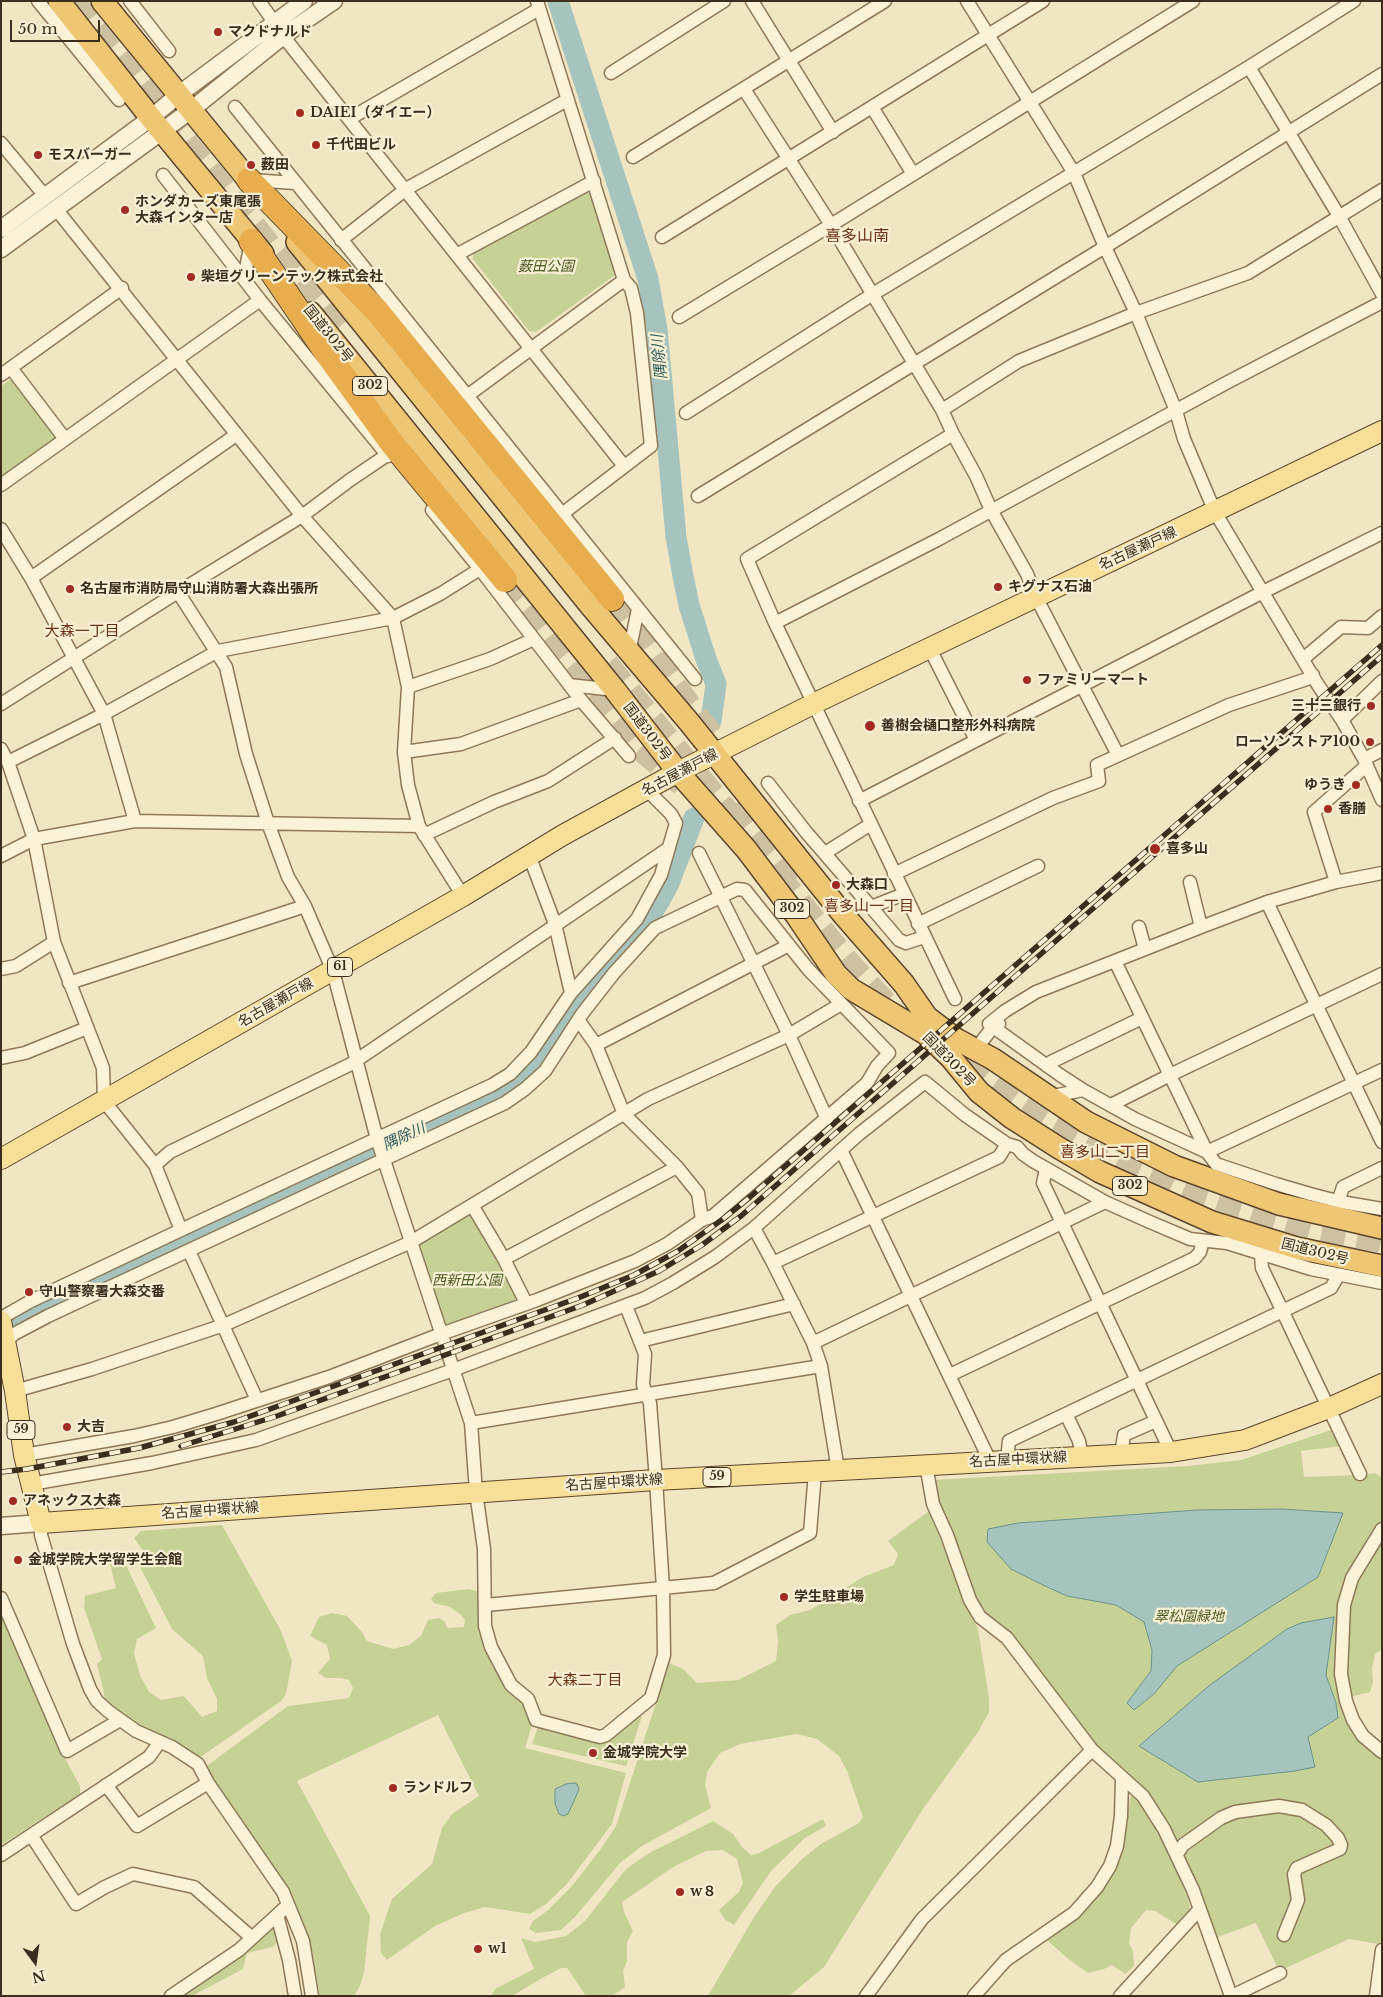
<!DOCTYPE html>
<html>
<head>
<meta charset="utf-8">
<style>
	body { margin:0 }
	#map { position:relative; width:1383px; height:1997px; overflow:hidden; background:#f1e6c3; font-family:"Libre Baskerville",serif }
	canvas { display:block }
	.frame { position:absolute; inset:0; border:2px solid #3c2e1d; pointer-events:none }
	.north { position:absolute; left:10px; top:1937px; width:50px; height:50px; -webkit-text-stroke:4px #f8f0d4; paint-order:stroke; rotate:166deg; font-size:14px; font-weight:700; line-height:20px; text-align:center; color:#3c2e1d }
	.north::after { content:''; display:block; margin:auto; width:18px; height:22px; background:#3c2e1d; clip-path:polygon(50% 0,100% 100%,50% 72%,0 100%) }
	.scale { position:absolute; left:10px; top:20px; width:90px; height:22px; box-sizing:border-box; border:2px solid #3c2e1d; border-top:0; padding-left:6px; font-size:15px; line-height:18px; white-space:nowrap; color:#3c2e1d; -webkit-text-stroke:4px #f8f0d4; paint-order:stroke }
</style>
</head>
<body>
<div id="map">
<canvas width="1383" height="1997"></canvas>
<div class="frame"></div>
<div class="north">N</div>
<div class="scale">50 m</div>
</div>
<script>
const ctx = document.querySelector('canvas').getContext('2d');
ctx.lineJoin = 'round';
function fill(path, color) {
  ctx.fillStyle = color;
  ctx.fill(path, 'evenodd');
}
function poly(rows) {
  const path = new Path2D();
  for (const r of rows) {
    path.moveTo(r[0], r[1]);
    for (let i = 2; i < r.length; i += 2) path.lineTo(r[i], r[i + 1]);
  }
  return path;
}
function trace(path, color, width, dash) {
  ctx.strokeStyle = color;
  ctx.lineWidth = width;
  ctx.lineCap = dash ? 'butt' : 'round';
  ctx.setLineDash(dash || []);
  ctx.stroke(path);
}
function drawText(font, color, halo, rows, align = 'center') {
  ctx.font = font + ' "Libre Baskerville","Noto Sans JP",serif';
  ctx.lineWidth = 4.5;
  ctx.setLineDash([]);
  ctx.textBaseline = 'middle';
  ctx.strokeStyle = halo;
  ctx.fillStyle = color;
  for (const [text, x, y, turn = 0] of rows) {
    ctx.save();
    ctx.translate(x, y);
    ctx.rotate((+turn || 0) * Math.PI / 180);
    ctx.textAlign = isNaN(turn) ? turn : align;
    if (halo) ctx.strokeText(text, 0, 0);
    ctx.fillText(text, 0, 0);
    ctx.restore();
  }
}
fill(poly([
	[585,192,591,194,615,275,536,332,529,331,473,259,473,252],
	[10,380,14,380,56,438,1,477,1,386],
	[468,1214,472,1216,516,1297,514,1302,448,1325,443,1322,419,1248,421,1243],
	[1334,1429,1343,1446,1301,1451,1304,1477,1357,1475,1375,1473,1382,1477,1382,1520,1348,1576,1339,1643,1358,1738,1371,1753,1382,1759,1382,1939,1379,1944,1349,1939,1279,1971,1256,1923,1215,1938,1133,1779,1126,1770,1103,1755,1013,1637,998,1621,984,1612,975,1599,932,1480,1188,1466,1241,1460],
	[929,1511,964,1600,978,1629,989,1698,989,1712,978,1732,923,1809,824,1967,789,1996,708,1996,754,1917,775,1887,802,1859,821,1844,859,1823,863,1817,847,1771,839,1756,817,1739,797,1734,740,1744,720,1753,707,1772,705,1785,711,1808,642,1846,620,1863,575,1917,561,1930,536,1933,529,1929,533,1921,547,1911,572,1886,600,1850,616,1826,669,1663,683,1669,697,1683,738,1680,776,1661,778,1642,776,1625,790,1615,810,1610,863,1577,894,1565,898,1554,888,1541],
	[222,1525,281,1631,292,1661,286,1694,281,1701,202,1756,193,1759,136,1726,105,1698,97,1664,102,1659,84,1608,85,1596,116,1588,110,1564,116,1560,125,1563,156,1628,137,1639,134,1653,140,1675,149,1692,161,1700,184,1696,202,1717,217,1711,217,1699,207,1678,203,1656,172,1629,138,1563,146,1555,134,1538,141,1531],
	[1382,1535,1382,1649,1375,1654,1372,1668,1373,1682,1370,1692,1350,1697,1346,1674,1349,1606,1355,1578],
	[469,1589,479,1592,481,1606,515,1694,529,1709,532,1725,525,1748,626,1773,612,1824,567,1884,546,1904,530,1914,485,1907,464,1913,435,1926,387,1960,381,1953,380,1934,392,1899,432,1864,442,1828,452,1814,479,1796,438,1715,297,1781,370,1916,364,1973,359,1988,354,1996,320,1996,310,1940,284,1885,205,1773,208,1765,288,1706,349,1698,353,1688,349,1680,340,1678,326,1678,318,1673,330,1659,327,1645,310,1636,319,1617,332,1613,347,1616,362,1632,367,1641,393,1649,409,1645,421,1636,428,1620,439,1618,445,1622,447,1628,464,1627,465,1620,460,1614,450,1607,434,1603,431,1599,436,1593],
	[1,1609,65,1758,80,1786,80,1794,1,1845],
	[637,1715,642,1716,626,1766,532,1744,538,1727,598,1742],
	[1132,1796,1137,1799,1153,1823,1170,1854,1188,1899,1191,1913,1182,1923,1176,1924,1155,1911,1146,1910,1131,1928,1129,1943,1133,1951,1134,1966,1125,1974,1112,1965,1104,1969,1088,1973,1067,1958,1046,1939,1077,1916,1125,1829,1130,1798],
	[823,1819,826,1826,805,1838,771,1871,734,1925,725,1920,719,1910,739,1892,743,1883,737,1859,723,1850,706,1851,675,1866,622,1902,624,1912,633,1931,627,1942,627,1961,623,1971,625,1987,612,1996,586,1996,567,1968,561,1968,544,1977,512,1996,491,1996,495,1989,534,1969,521,1938,535,1942,566,1936,585,1921,626,1869,651,1852,713,1821,733,1834,742,1847,751,1855,759,1853],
	[272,1925,275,1927,279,1941,272,1947,247,1953,243,1969,192,1996,179,1996]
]), '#c6d196');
const water = poly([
	[1281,1509,1343,1513,1318,1577,1177,1666,1154,1694,1134,1710,1127,1703,1151,1671,1152,1650,1144,1622,1116,1605,1067,1596,1045,1586,1011,1569,987,1542,988,1529,1018,1523,1197,1510,1281,1509],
	[1334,1617,1326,1675,1336,1703,1338,1718,1308,1737,1315,1767,1295,1771,1198,1782,1139,1746,1210,1685,1287,1629,1301,1623,1334,1617],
	[574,1783,577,1784,579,1789,577,1794,568,1814,563,1816,559,1814,555,1803,555,1789,566,1784,574,1783]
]);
fill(water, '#a6c4bd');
trace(water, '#6b948c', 1);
trace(poly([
	[558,1,648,279,657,329,676,537,683,576,689,605,706,659,716,684,711,721],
	[1,1332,40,1306,224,1223,496,1095,512,1086,528,1071,542,1054,598,976,640,931,659,902,669,883,694,818]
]), '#a6c4bd', 21);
trace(poly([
	[73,2,338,330],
	[505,580,638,747,682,784],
	[612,599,714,739],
	[607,664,742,830],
	[738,802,805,885],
	[777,874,847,961,894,1012],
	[940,1037,963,1057,1020,1098,1055,1120,1119,1156,1202,1193,1259,1212,1312,1227,1382,1241]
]), '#cdc1a2', 24, [24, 12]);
const minor = poly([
	[38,1,119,100],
	[130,1,169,51],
	[259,1,274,22],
	[752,1,833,132],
	[967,1,1074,173,1105,247,1136,313,1176,411,1184,439,1215,512,1318,685,1342,720,1364,759,1382,800],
	[283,36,624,466],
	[1249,67,1339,216,1382,294],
	[611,73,724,1],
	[744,89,831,225,942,410,953,434,976,476,991,510,1027,574,1036,597,1118,755],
	[235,107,695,679],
	[872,107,913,174],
	[349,119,539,9],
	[1,143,45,196],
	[633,157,885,1],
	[163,175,260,300,388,456],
	[251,180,295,183],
	[56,209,302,516,393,618,408,687,404,752,408,785,419,826,463,896],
	[662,237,1043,1],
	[341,240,406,189,567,100],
	[458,254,594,181],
	[244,279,251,242],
	[679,317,831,225,1193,1],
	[11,368,65,439],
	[1,375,122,288],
	[467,396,624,280,537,1],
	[942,410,1019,361,1136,313,1248,273,1382,190],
	[686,413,873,294,1249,67,1354,1],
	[953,434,747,559,775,623,955,999],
	[1,485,260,300],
	[698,496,1105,247,1382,74],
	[432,510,480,569,581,700,629,756],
	[562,514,651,446,637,313,631,288,624,280],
	[1,529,31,578,104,714,135,821],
	[31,578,236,435],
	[178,592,226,667,246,754,268,823,288,877,305,906,333,971,377,1139,471,1423,476,1492,484,1549,485,1626,491,1647,511,1685,528,1699,536,1720,600,1737,606,1735,651,1698,664,1655,663,1588,656,1480,650,1403,643,1385,645,1354,626,1306],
	[775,623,939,539,1228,382,1382,302],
	[930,649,976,740],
	[629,653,638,609],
	[1303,659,1341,627,1368,628,1382,616],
	[569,685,615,690],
	[408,687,490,659,534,639],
	[1,704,178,592,302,516,350,480,387,455],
	[1342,720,1382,681],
	[1,749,8,762,34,839,54,942,103,1068,104,1101,155,1165,181,1230],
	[404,752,461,744,581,700],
	[1364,759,1382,750],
	[8,762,104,714,218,651,393,618,440,594,480,569],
	[768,783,806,832,871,907,904,894],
	[859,801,1263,592,1382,533],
	[424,835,494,802,548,781,615,738],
	[699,853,789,1035,827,1119],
	[825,853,871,824],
	[529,855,555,924,571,993],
	[1,856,34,839,135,821,419,826],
	[894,874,1053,798,1099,781,1097,765,1229,705,1307,679,1313,675],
	[1190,882,1201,927],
	[1336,882,1314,812,1366,766],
	[1267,902,1382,1142],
	[871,907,899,940,906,943,924,937],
	[918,924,1038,866],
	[1139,927,1145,949],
	[1115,961,1207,1152,1216,1164,1276,1184,1310,1194,1341,1202,1382,1209],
	[1,969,16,966,54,942],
	[69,983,305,906],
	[579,1021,596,1045,624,1114,677,1167,698,1193,702,1220],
	[982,1041,993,1027,999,1024],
	[596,1045,789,945],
	[1,1058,25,1053,87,1028],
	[1047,1066,1051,1062,1142,1018],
	[1048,1097,1083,1090],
	[1111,1105,1170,1075,1382,974],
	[841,1150,990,1461],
	[1207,1152,1135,1119,1083,1090,1060,1075,989,1024,1005,1011,1036,992,1201,927,1267,902,1336,882,1382,873],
	[1207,1152,1382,1070],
	[155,1165,170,1152,351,1064,669,848],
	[1046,1169,1043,1183,1171,1452],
	[1341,1202,1340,1196,1343,1187,1382,1168],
	[472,1205,504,1259,526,1303],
	[754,1228,773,1263],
	[189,1251,257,1400],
	[1261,1255,1262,1268,1360,1474],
	[504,1259,677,1167],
	[1,1318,31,1301,181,1230,492,1085,510,1074,531,1052,571,993,637,919,661,875,676,823,671,814,647,790],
	[640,1341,794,1304],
	[813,1343,1105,1202],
	[3,1345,14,1334,48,1316,505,1103,525,1089,545,1071,582,1014,614,973,655,928,737,889,745,890,808,969,889,1053,877,1066,867,1083,713,1216,702,1220,667,1244,635,1261,537,1300,441,1334,329,1377,216,1414,173,1427,134,1436,24,1455],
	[950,1375,1195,1258,1200,1252,1203,1241],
	[15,1391,92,1369,224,1325,411,1242,648,1099,789,1035,841,1004],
	[1066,1414,1079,1441,1082,1457],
	[471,1423,821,1366],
	[1121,1455,1124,1435,1156,1421],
	[1007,1460,1009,1441,1331,1288,1338,1276],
	[926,1465,933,1504,947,1535,970,1600,980,1617,1007,1638,1092,1750,1143,1796,1164,1829,1193,1890,1231,1996],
	[838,1470,821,1366,813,1343,773,1263,999,1157,1007,1144],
	[31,1484,152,1463,256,1440,453,1370,645,1298,673,1283,715,1257,754,1228,859,1134,925,1082,965,1115,1007,1144,1017,1147,1023,1154,1033,1161,1105,1202,1150,1222,1190,1239,1227,1243,1311,1269,1382,1283],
	[41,1523,41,1535,73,1644,90,1689,97,1701,108,1711,136,1731,172,1747,198,1764,208,1783,283,1892,303,1941,312,1996],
	[1382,1529,1352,1578,1344,1605,1341,1674,1346,1701,1353,1720,1363,1736,1382,1752],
	[1,1598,67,1751,120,1720],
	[486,1605,714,1583,810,1533,815,1472],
	[106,1785,137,1826,208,1783],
	[31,1835,76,1904,105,1887,133,1874,194,1887,251,1937],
	[1177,1854,1183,1845,1221,1818,1235,1812,1279,1806,1290,1808,1302,1810,1326,1825,1338,1838,1341,1845,1340,1849,1297,1868,1294,1874,1298,1900,1284,1935],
	[1,1855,149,1757,159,1743],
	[277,1915,289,1960,295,1996],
	[171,1996,239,1950,288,1905],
	[866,1996,922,1919,1092,1750],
	[974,1996,1006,1960,1074,1913,1097,1887,1110,1866,1117,1846,1121,1816,1122,1779],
	[1120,1996,1199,1910],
	[1232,1996,1280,1973],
	[1376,1996,1382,1950]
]);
const tertiary = poly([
	[1,229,151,118,178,95,304,1],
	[1,249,191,110,283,36,334,1],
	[1,1526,41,1523]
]);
const primary = poly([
	[1,1159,463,896,563,835,678,772,813,704,1382,431],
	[1,1321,15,1391,24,1455,41,1523,656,1480,1171,1452,1245,1440,1329,1408,1382,1384]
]);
const trunk = poly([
	[59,1,151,118,263,254],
	[102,1,259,193],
	[297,242,589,604,689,722,842,913,904,984,927,1017,956,1039,993,1059,1086,1122,1174,1166,1279,1204,1382,1228],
	[311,313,615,690,678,772,746,849,796,915,836,974,851,989,926,1034,951,1058,979,1092,1012,1118,1059,1148,1100,1172,1212,1222,1297,1248,1382,1266]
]);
const motorway = poly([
	[249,180,377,311,612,599],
	[251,241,328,355,391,442,505,580]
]);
trace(minor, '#8e7858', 15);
trace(tertiary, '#8e7858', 19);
trace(primary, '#5b452d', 22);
trace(trunk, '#5b452d', 24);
trace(motorway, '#5b452d', 26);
trace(minor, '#fbf3d8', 12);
trace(tertiary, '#fbf3d8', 16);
trace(primary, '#f7df99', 20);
trace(trunk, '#efc674', 21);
trace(motorway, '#e7ad4e', 24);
const rail = poly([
	[181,1446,277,1416,583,1305,659,1271,702,1245,741,1216,765,1195,1382,656],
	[1,1472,27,1469,139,1448,234,1422,578,1298,634,1275,678,1251,723,1219,750,1197,1382,645]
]);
trace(rail, '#3c2e1d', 5.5);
trace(rail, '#f8f0d4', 4, [11]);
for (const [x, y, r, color] of [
	[218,32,5,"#a12a23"],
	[300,113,5,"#a12a23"],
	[316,145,5,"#a12a23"],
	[38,155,5,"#a12a23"],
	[251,165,5,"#a12a23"],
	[125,210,5,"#a12a23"],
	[191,277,5,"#a12a23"],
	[998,587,5,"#a12a23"],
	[70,589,5,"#a12a23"],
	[1027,680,5,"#a12a23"],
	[1371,706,5,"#a12a23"],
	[870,726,6,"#a12a23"],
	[1370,742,5,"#a12a23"],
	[1356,785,5,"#a12a23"],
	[1328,809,5,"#a12a23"],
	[1155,849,6,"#a12a23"],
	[836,885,5,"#a12a23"],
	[29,1292,5,"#a12a23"],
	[67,1427,5,"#a12a23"],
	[13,1501,5,"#a12a23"],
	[18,1560,5,"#a12a23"],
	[784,1597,5,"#a12a23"],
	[593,1753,5,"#a12a23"],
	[393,1788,5,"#a12a23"],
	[680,1892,5,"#a12a23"],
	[478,1949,5,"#a12a23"]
]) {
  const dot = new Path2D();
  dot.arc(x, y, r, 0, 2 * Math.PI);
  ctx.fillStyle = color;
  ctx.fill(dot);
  trace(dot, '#f8f0d4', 2);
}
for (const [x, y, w] of [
	[370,386,35],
	[792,909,35],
	[340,967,25],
	[1130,1186,35],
	[21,1430,28],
	[717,1477,28]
]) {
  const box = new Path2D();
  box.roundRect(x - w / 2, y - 9.5, w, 19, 4);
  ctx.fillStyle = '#f8f0d4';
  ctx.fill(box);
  trace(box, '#3c2e1d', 1);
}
drawText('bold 12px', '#3c2e1d', null, [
	["302",370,386],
	["302",792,909],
	["61",340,967],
	["302",1130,1186],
	["59",21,1430],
	["59",717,1477]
]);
drawText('bold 14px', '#3c2e1d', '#f8f0d4', [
	["マクドナルド",228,32],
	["DAIEI（ダイエー）",310,113],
	["千代田ビル",326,145],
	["モスバーガー",48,155],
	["薮田",261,165],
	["ホンダカーズ東尾張",135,202],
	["大森インター店",135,218],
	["柴垣グリーンテック株式会社",201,277],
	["キグナス石油",1008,587],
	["名古屋市消防局守山消防署大森出張所",80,589],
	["ファミリーマート",1037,680],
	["三十三銀行",1361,706,"right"],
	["善樹会樋口整形外科病院",881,726],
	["ローソンストア100",1360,742,"right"],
	["ゆうき",1346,785,"right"],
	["香膳",1338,809],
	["喜多山",1166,849],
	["大森口",846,885],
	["守山警察署大森交番",39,1292],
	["大吉",77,1427],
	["アネックス大森",23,1501],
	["金城学院大学留学生会館",28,1560],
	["学生駐車場",794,1597],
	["金城学院大学",603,1753],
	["ランドルフ",403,1788],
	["w８",690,1892],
	["w1",488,1949]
], 'left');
drawText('italic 14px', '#495a22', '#f8f0d4', [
	["薮田公園",546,267],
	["西新田公園",467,1281],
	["翠松園緑地",1189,1617]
]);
drawText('14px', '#3c2e1d', '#f8f0d4', [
	["国道302号",328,334,51],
	["名古屋瀬戸線",1138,549,-25],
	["国道302号",647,732,53],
	["名古屋瀬戸線",680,773,-28],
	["名古屋瀬戸線",276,1003,-30],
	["国道302号",949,1060,46],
	["国道302号",1315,1252,14],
	["名古屋中環状線",1018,1460,-3],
	["名古屋中環状線",614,1483,-4],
	["名古屋中環状線",210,1511,-4]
]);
drawText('italic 15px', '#2c5d5d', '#f8f0d4', [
	["隅除川",660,357,-96],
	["隅除川",404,1137,-25]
]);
drawText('15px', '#6c3019', '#f8f0d4', [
	["大森一丁目",82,632],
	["喜多山一丁目",869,907],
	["喜多山二丁目",1105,1153],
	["大森二丁目",585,1681]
]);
drawText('16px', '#6c3019', '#f8f0d4', [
	["喜多山南",857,236]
]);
</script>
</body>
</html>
